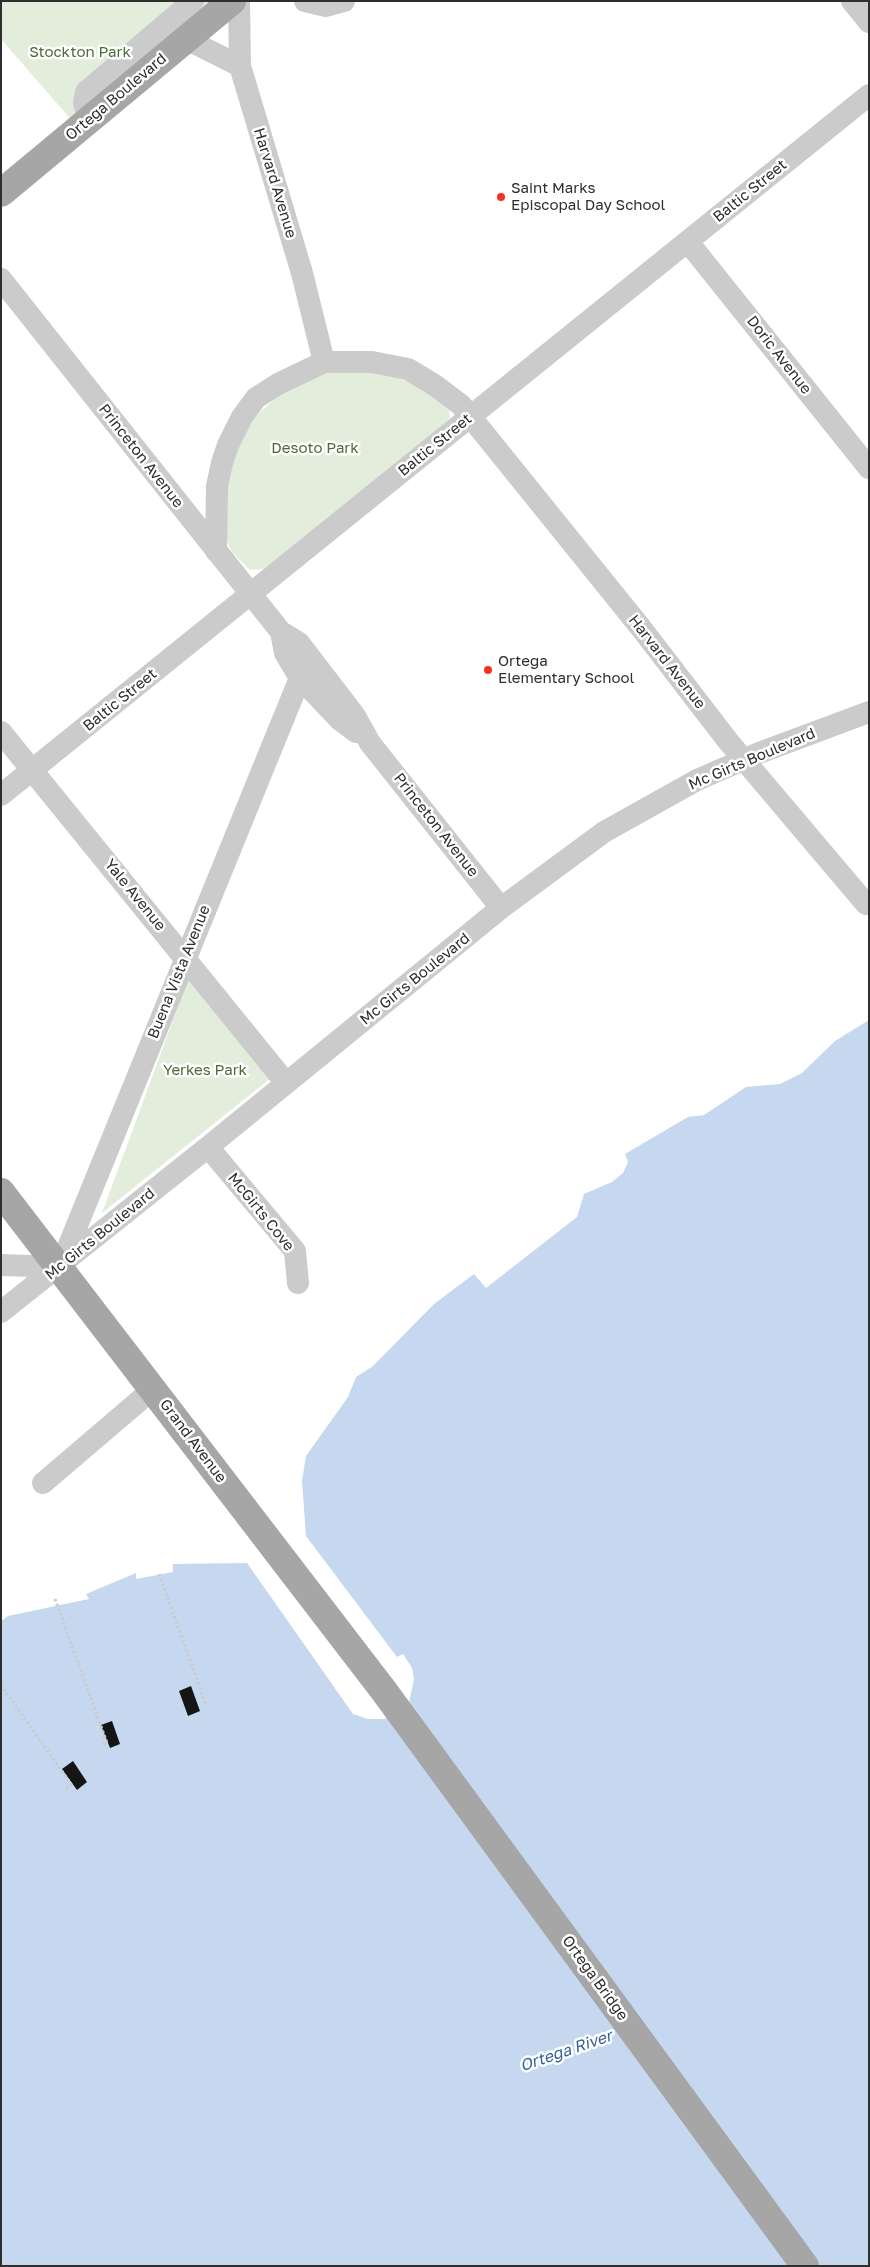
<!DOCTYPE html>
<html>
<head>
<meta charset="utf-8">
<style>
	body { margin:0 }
	#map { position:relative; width:870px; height:2267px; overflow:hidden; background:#fff; font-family:"Golos Text",sans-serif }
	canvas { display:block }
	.frame { position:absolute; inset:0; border:2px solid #2e2e2e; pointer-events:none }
</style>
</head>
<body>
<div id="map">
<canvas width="870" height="2267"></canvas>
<div class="frame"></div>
</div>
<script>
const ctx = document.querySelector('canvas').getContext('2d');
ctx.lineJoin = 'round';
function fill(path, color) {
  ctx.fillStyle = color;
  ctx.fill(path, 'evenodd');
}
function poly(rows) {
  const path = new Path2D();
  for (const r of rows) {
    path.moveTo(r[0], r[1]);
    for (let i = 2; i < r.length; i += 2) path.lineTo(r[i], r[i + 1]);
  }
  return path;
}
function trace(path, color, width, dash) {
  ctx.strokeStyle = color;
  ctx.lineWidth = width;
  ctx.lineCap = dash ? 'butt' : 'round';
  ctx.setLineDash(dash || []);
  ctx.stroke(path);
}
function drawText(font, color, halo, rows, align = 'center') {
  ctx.font = font + ' "Golos Text",sans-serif';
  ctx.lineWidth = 5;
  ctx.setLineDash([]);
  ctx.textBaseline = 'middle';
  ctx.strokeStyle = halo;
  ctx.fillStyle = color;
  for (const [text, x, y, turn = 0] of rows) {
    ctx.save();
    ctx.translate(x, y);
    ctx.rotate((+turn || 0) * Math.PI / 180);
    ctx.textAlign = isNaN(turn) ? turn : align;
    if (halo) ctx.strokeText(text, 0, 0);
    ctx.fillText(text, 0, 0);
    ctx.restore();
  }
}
fill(poly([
	[1,1,220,1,74,123,1,39],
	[366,368,421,385,449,407,450,418,444,426,272,564,263,569,250,570,232,552,224,535,226,483,239,439,260,412,289,387,325,371],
	[190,974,271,1078,102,1213]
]), '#e2eddb');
fill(poly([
	[869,1020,869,2266,1,2266,1,1621,8,1616,89,1599,86,1594,136,1573,136,1579,173,1572,173,1564,247,1563,353,1714,368,1719,385,1719,409,1703,414,1679,412,1668,403,1654,397,1657,306,1536,302,1481,306,1456,348,1397,356,1377,373,1366,434,1304,474,1274,486,1288,577,1217,584,1194,612,1182,623,1173,628,1162,625,1154,688,1117,704,1115,746,1087,780,1084,802,1073,835,1041]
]), '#c5d8ef');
fill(poly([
	[191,1686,200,1711,188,1716,179,1691],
	[112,1721,120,1744,110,1748,101,1725],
	[73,1761,87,1782,77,1790,62,1769]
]), '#151515');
trace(poly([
	[159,1574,206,1705],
	[55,1599,107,1743,102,1745],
	[1,1685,71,1784,64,1790]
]), '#cbcbcb', 3, [2.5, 2.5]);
trace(poly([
	[239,1,240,66,302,273,324,362],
	[305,1,326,6,344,1],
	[852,1,869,22],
	[186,39,240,66],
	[89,119,84,103,86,92,193,1],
	[688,242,869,468],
	[1,279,281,632,299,643,355,716,370,743,501,908],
	[216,551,217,486,222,463,228,445,242,417,256,398,278,384,324,362,372,362,408,369,436,386,461,405,641,628,728,741,866,904],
	[281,632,285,653,300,678,340,720,356,732],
	[1,732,286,1083],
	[1,795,869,95],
	[208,1147,295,1251,298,1283],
	[1,1265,60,1267,300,678],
	[1,1312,208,1147,501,908,604,832,697,780,759,753,869,712],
	[43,1483,153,1389]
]), '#cbcbcb', 22);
trace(poly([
	[1,193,232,1],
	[1,1192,384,1691,805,2266]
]), '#a6a6a6', 28);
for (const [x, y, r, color] of [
	[501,197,5,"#f53121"],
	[488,670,5,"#f53121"]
]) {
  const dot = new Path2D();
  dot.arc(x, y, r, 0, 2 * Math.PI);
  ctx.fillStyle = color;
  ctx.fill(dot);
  trace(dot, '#fff', 2);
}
drawText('15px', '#496e38', '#fff', [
	["Stockton Park",80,52],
	["Desoto Park",315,448],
	["Yerkes Park",205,1070]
]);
drawText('15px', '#2e2e2e', '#fff', [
	["Ortega Boulevard",116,97,-40],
	["Harvard Avenue",275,183,73],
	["Baltic Street",750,191,-39],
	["Doric Avenue",779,355,52],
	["Baltic Street",435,445,-39],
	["Princeton Avenue",141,456,52],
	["Harvard Avenue",667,662,52],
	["Baltic Street",120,700,-39],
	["Mc Girts Boulevard",752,759,-23],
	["Princeton Avenue",436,825,52],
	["Yale Avenue",135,895,51],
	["Buena Vista Avenue",179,972,-68],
	["Mc Girts Boulevard",415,979,-39],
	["McGirts Cove",261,1212,51],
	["Mc Girts Boulevard",100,1234,-39],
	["Grand Avenue",193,1441,53],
	["Ortega Bridge",595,1978,54]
]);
drawText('15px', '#2e2e2e', '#fff', [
	["Saint Marks",511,188],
	["Episcopal Day School",511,205],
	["Ortega",498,661],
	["Elementary School",498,678]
], 'left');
drawText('italic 16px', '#356398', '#fff', [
	["Ortega River",566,2051,-19]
]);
</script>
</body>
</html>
